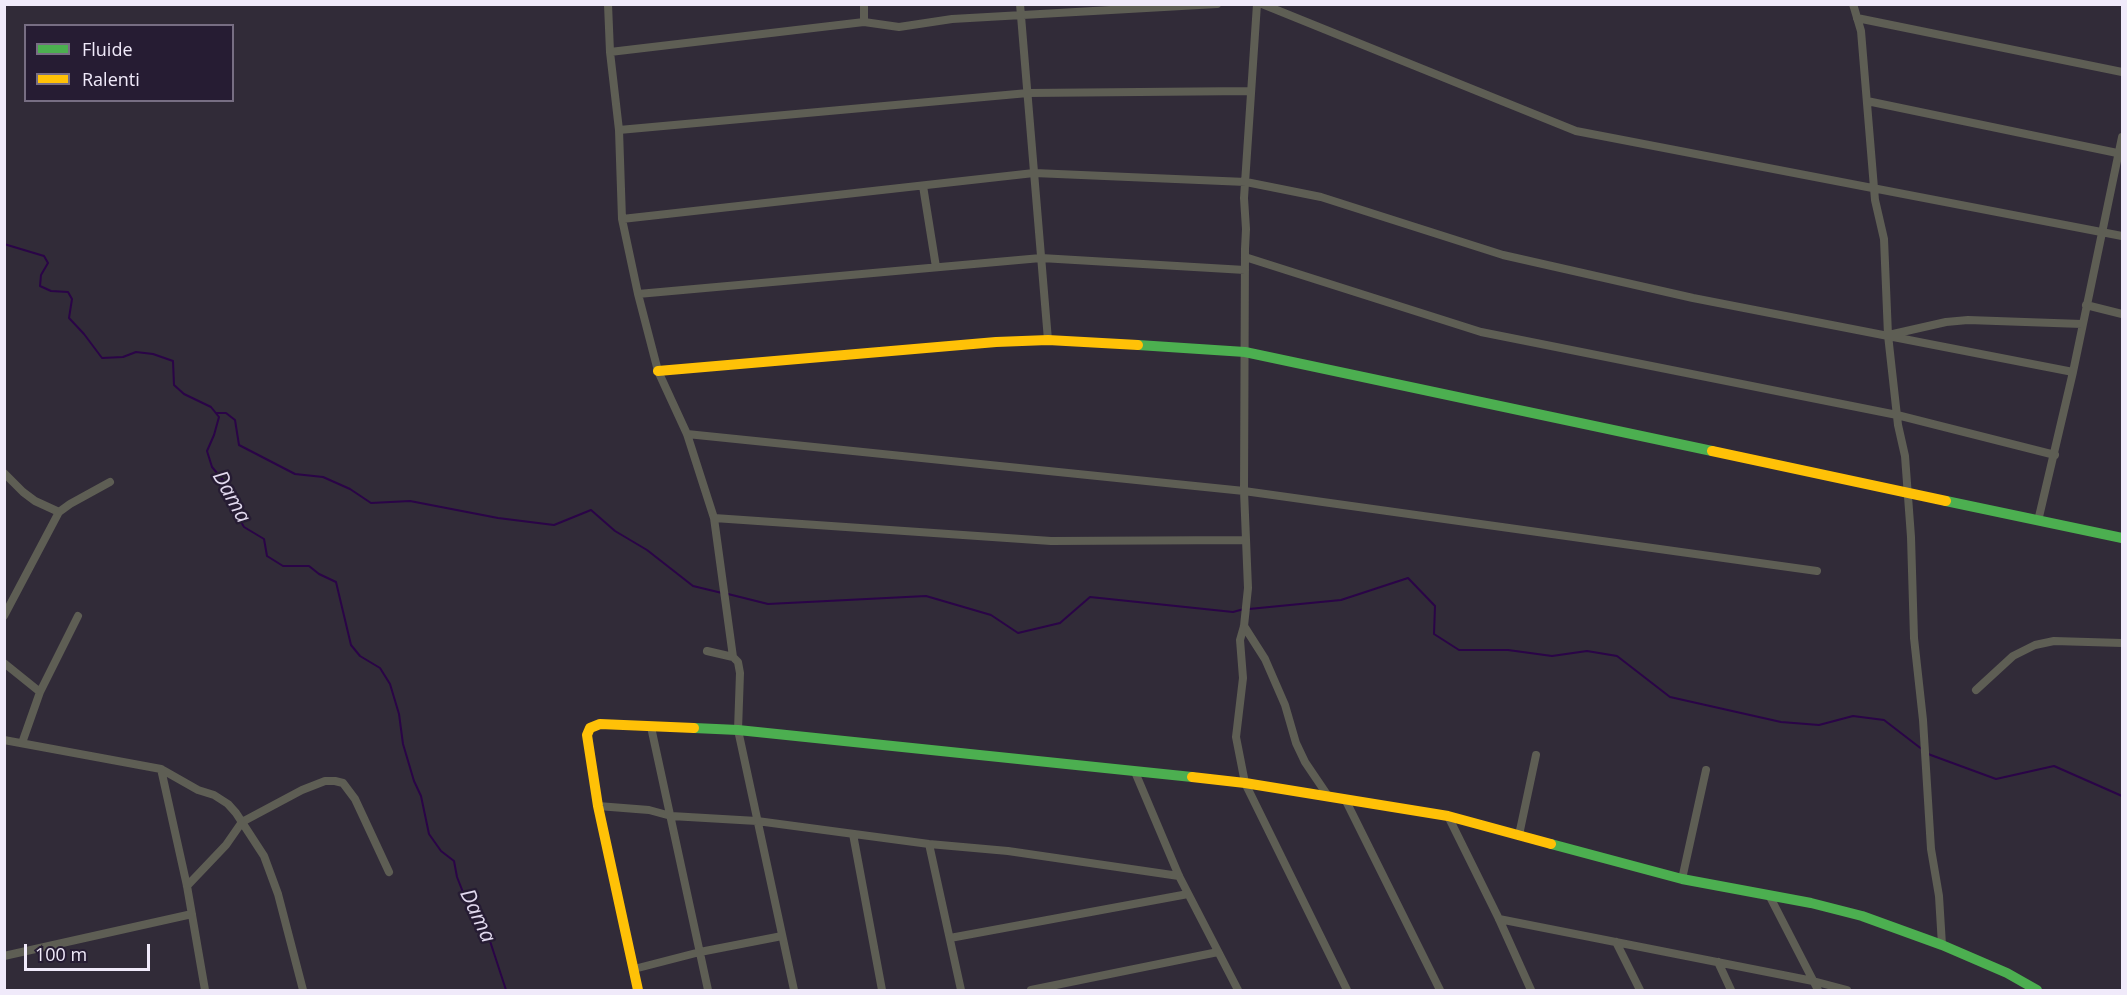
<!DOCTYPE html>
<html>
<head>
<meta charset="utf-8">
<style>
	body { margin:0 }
	#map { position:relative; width:2127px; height:995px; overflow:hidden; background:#312b38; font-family:"Open Sans",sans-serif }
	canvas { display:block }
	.frame { position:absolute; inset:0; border:6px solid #f0eafa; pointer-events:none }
	.legend { position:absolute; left:24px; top:24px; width:210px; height:78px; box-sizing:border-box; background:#261c33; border:2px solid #776e83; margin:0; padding:8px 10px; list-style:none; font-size:18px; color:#f0eafa }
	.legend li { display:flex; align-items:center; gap:12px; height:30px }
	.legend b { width:30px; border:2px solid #776e83 }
	.scale { position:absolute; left:24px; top:944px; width:126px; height:27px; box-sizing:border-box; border:3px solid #f0eafa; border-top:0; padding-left:8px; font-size:18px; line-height:21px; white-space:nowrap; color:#f0eafa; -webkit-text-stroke:4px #261c33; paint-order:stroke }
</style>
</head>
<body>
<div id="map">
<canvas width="2127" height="995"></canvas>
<div class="frame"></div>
<ul class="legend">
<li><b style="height:8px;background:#4caf50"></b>Fluide</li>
<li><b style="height:8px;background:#ffc107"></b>Ralenti</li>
</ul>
<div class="scale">100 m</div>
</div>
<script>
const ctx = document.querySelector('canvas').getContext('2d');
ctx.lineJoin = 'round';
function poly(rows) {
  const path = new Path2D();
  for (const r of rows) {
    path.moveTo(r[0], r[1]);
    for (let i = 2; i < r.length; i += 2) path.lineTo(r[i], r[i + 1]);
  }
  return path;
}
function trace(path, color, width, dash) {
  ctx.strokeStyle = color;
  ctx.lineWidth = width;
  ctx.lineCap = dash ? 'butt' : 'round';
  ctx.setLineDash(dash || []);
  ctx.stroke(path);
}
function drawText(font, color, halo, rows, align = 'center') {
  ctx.font = font + ' "Open Sans",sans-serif';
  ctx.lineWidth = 5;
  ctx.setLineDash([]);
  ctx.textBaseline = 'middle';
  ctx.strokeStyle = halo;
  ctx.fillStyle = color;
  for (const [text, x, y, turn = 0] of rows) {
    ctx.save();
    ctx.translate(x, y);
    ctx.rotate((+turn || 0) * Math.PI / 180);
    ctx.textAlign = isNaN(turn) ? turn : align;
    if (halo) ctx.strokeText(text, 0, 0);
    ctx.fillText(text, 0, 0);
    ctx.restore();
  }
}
trace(poly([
	[4,244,44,256,48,263,41,275,40,286,51,291,68,292,72,299,69,318,84,334,102,358,123,357,136,352,153,354,173,361,174,385,184,394,211,407,219,417,214,435,207,451,212,467,223,480,232,498,237,515,244,527,264,539,267,556,283,566,309,566,319,574,336,582,351,645,360,656,380,668,390,684,399,714,403,744,414,781,421,796,429,834,441,851,454,861,457,877,470,910,479,929,490,941,506,990],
	[216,413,226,413,235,420,239,445,295,474,323,477,350,489,371,503,410,501,498,518,554,525,591,510,615,531,647,550,693,586,722,593],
	[728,594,768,604,926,596,991,615,1018,633,1060,623,1090,597,1233,612,1244,609],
	[1249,609,1341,600,1408,578,1435,606,1434,634,1459,650,1508,650,1552,656,1587,651,1617,656,1670,697,1781,722,1819,725,1853,716,1884,720,1923,750],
	[1928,754,1996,779,2054,766,2122,796]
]), '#2a0447', 2);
trace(poly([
	[608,4,610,52,619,130,622,219,638,294,658,371,687,434,714,518,733,657],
	[1020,4,1048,340],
	[1257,4,1244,198,1246,229,1245,249,1244,491,1248,588,1244,626,1240,640,1243,678,1236,737,1245,783,1347,990],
	[1262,4,1576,131,2122,236],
	[1853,4,1861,31,1875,200,1884,239,1888,335,1898,425,1905,456,1911,537,1914,638,1923,720,1931,849,1939,896,1942,945],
	[1857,18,2122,72],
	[864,22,864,4],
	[610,52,864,22,899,27,952,19,1217,4],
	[1867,101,2122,154],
	[619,130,1028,93,1251,91],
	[923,186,936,267],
	[622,219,1034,173,1246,182,1321,197,1503,255,1693,298,2073,372],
	[1245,257,1481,332,1897,415,2055,455],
	[638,294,1041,258,1245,270],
	[2086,305,2122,314],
	[1893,334,1946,322,1968,320,2082,324],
	[687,434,1244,491,1817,571],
	[4,473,23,492,35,501,59,512],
	[714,518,1051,541,1246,540],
	[2038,521,2073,372,2122,137],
	[4,616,59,512,70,504,110,482],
	[1244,626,1265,659,1285,705,1296,743,1305,762,1328,796],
	[707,651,733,657,738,662,740,673,738,730,794,990],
	[4,663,40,692],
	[1976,690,2013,656,2035,645,2054,641,2122,643],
	[651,727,708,990],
	[4,740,161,769,198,790,214,795,228,804,236,813,264,856,278,894,303,990],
	[22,743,40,692,78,616],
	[161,769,187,886,205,990],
	[1135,772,1179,876,1238,990],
	[1345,799,1440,990],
	[598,806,649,810,671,816,757,821,929,844,1008,851,1179,876],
	[1448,816,1499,919,1531,990],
	[853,834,882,990],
	[1519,835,1536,755],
	[929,844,961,990],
	[1682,879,1706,770],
	[187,886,226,845,242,822,302,790,325,781,335,781,343,783,355,799,389,872],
	[1769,895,1818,990],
	[1499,919,1813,981,1847,990],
	[950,938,1188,894],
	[1616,942,1640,990],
	[4,956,192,914],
	[1718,962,1731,990],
	[634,969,700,952,782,936],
	[1031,990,1218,952]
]), '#5e5e54', 8);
trace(poly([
	[1138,345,1245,352,1712,451],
	[1946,501,2122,538],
	[694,728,738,730,1192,777],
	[1551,844,1682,879,1811,903,1862,916,1942,945,2007,973,2037,990]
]), '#4caf50', 10);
trace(poly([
	[658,371,996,342,1048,340,1138,345],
	[1712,451,1946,501],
	[1192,777,1245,783,1448,816,1551,844],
	[638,990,598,806,587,735,590,728,600,724,694,728]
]), '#ffc107', 10);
drawText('italic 21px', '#e2daef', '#261c33', [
	["Dama",231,497,61],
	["Dama",477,916,65]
]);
</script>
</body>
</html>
